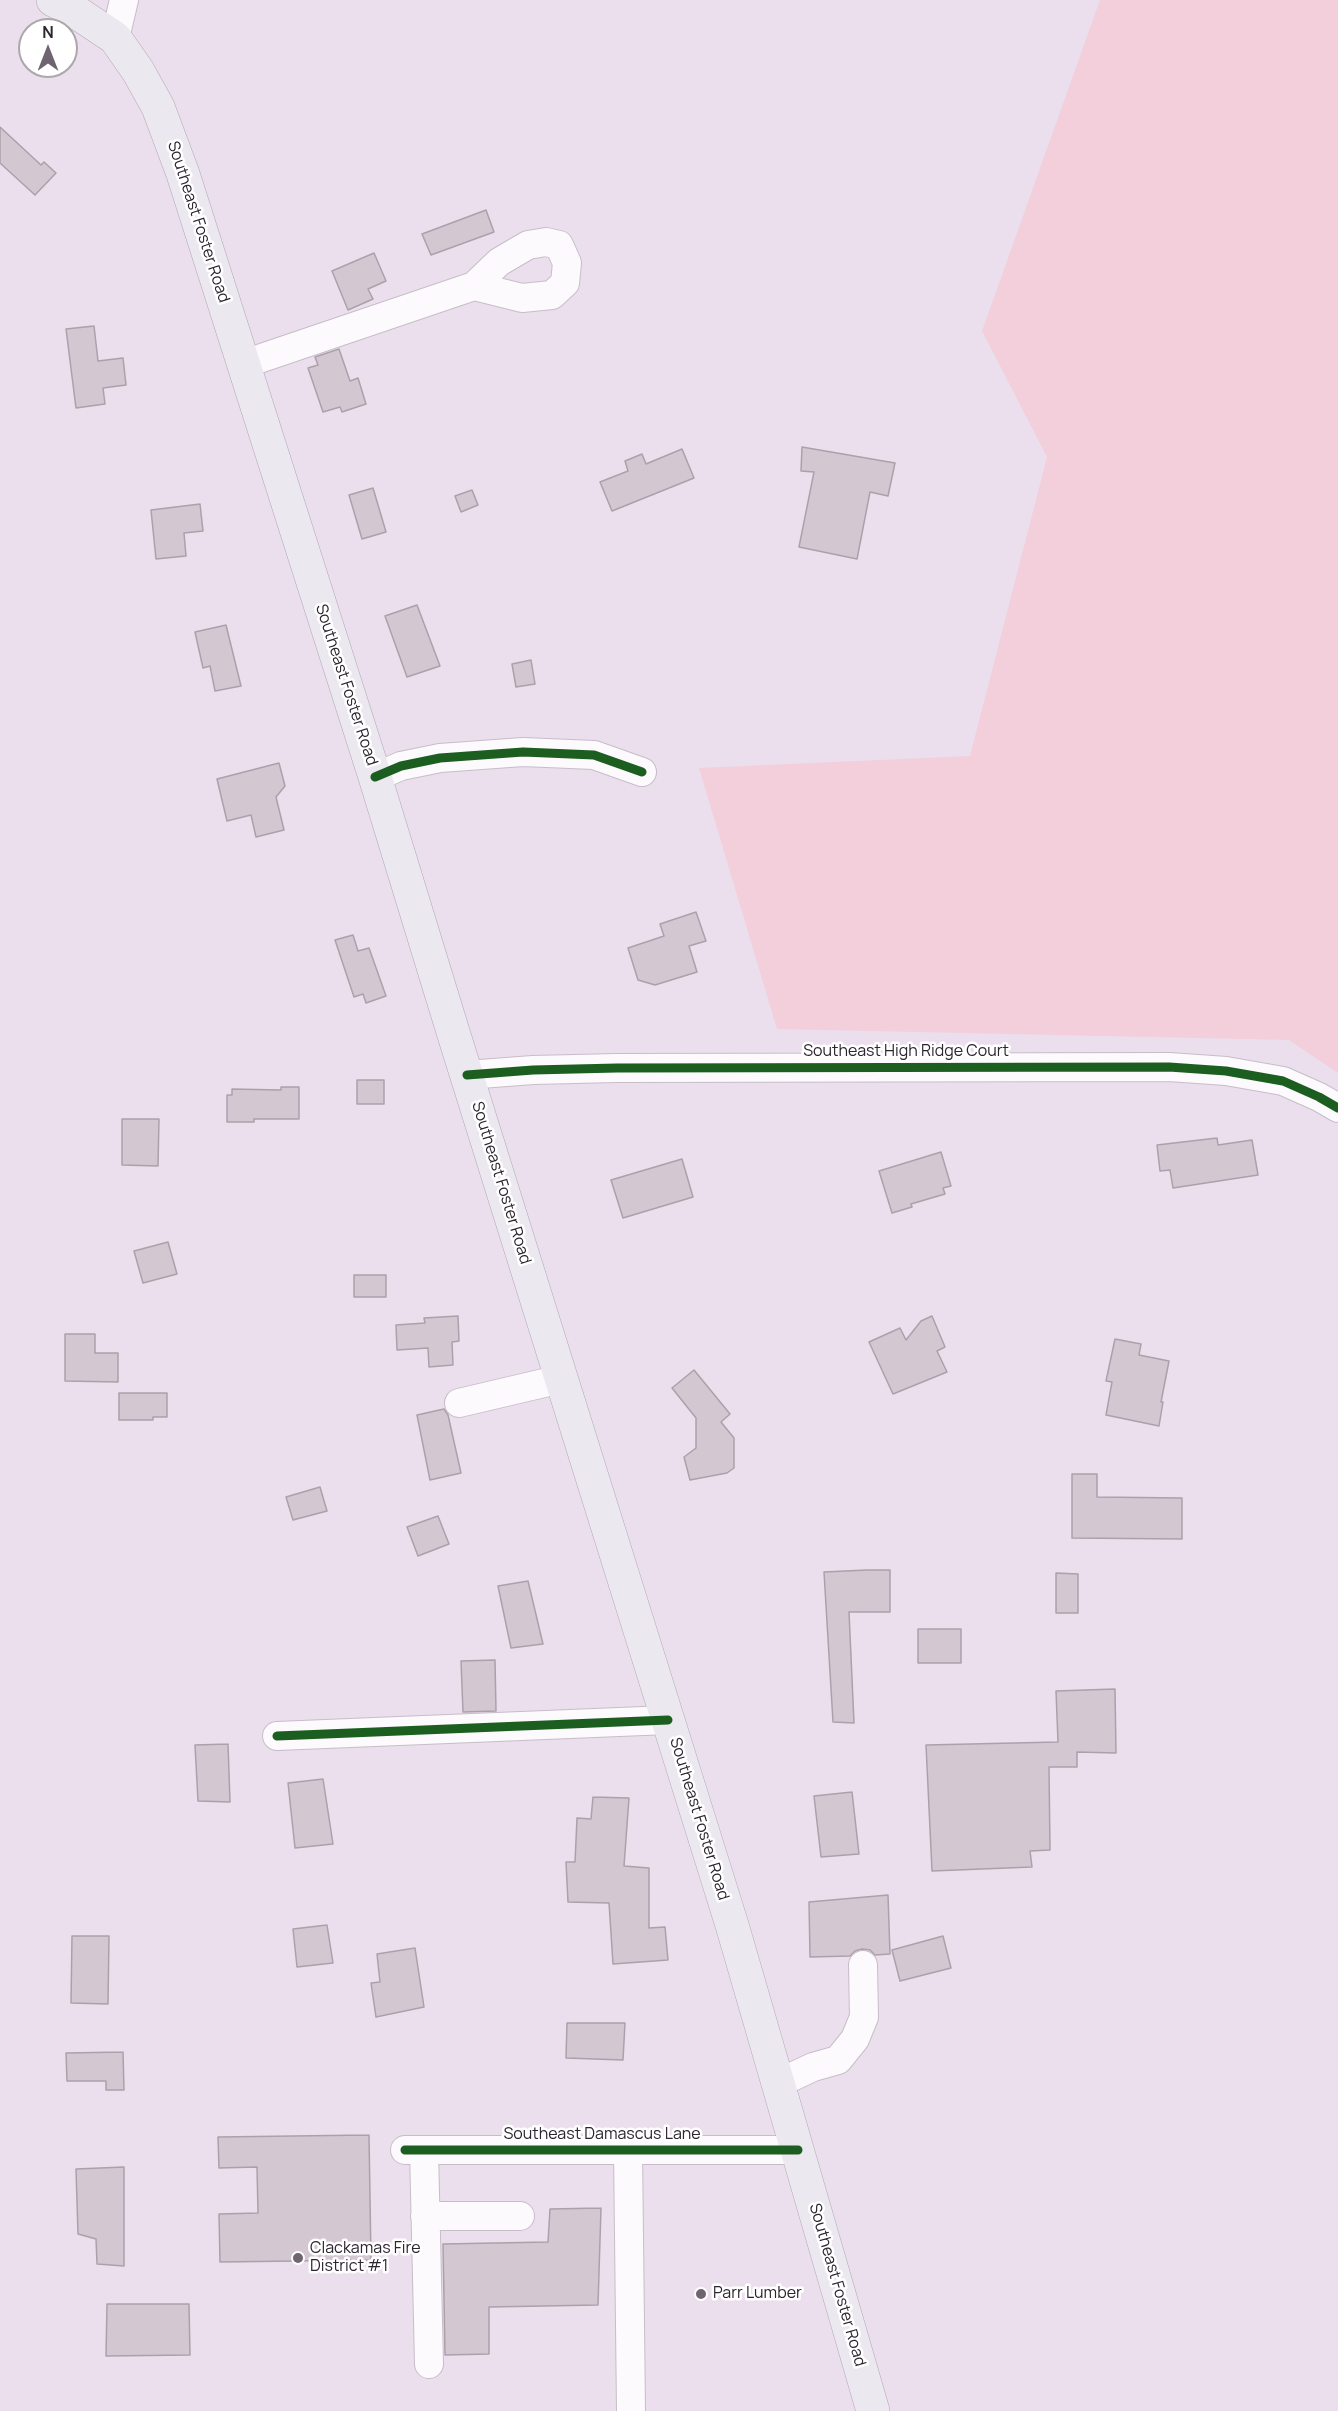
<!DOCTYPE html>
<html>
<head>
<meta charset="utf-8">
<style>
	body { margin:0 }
	#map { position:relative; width:1338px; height:2411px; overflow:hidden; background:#ebdfed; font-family:Manrope,sans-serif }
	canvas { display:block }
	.north { position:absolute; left:18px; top:18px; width:60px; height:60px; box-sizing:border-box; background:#fff; border:2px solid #aba7ab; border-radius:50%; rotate:0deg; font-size:16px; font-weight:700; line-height:24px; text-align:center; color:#2c242e }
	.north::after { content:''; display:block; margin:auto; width:21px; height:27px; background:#6f6571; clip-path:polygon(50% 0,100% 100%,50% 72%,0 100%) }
</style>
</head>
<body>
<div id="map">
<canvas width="1338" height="2411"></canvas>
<div class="north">N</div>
</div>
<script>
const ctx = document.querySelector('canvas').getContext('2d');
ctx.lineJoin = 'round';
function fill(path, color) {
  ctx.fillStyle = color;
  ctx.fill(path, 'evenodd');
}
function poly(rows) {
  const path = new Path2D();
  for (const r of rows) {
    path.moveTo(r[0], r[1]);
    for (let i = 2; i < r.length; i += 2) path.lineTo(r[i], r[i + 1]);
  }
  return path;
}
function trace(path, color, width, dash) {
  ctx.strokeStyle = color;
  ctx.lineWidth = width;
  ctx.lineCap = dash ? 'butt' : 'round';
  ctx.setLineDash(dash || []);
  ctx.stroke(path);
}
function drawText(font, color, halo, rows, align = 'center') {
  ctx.font = font + ' Manrope,sans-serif';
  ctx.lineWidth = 5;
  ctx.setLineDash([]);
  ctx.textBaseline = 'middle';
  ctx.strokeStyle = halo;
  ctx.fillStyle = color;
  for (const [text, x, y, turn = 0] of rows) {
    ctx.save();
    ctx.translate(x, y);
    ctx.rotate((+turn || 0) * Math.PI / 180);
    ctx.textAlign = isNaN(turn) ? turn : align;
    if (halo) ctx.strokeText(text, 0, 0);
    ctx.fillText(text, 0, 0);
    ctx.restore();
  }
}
fill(poly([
	[1100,0,1338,0,1338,1073,1289,1040,777,1029,699,768,970,756,1047,457,982,331]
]), '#f2cfdb');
const building = poly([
	[0,127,41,165,44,162,56,173,35,195,0,163,0,127],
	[486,210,494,232,431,255,422,234,486,210],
	[374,253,386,281,368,289,373,299,348,310,332,271,374,253],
	[94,326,98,361,123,358,126,385,103,388,105,404,76,408,66,329,94,326],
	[339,349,350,381,358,378,366,404,342,412,340,407,323,412,308,368,318,365,315,357,339,349],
	[802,447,895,463,888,496,870,492,857,559,799,547,814,472,801,471,802,447],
	[682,449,694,478,612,511,600,482,628,471,625,461,642,454,646,464,682,449],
	[373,488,386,532,362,539,349,495,373,488],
	[472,490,478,505,461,512,455,496,472,490],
	[200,504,203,531,184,533,186,556,156,559,151,510,200,504],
	[417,605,440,666,407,677,385,616,417,605],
	[226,625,241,686,215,691,210,666,203,668,195,632,226,625],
	[531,660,535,684,516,687,512,664,531,660],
	[279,763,285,786,276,797,284,830,256,837,251,815,227,821,217,779,279,763],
	[696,912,706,941,689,946,697,972,655,985,638,980,628,948,664,936,660,924,696,912],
	[353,935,358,951,369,948,386,996,366,1003,363,994,354,997,335,940,353,935],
	[357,1080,384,1080,384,1104,357,1104,357,1080],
	[281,1087,299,1087,299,1119,254,1119,254,1122,227,1122,227,1095,232,1095,232,1089,281,1090,281,1087],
	[122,1119,159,1119,158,1166,122,1165,122,1119],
	[1217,1138,1218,1145,1252,1140,1258,1175,1173,1188,1170,1170,1160,1171,1157,1145,1217,1138],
	[941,1152,951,1186,943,1188,945,1194,911,1204,912,1207,892,1213,879,1171,941,1152],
	[682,1159,693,1197,623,1218,611,1180,682,1159],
	[168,1242,177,1274,143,1283,134,1251,168,1242],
	[354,1275,386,1275,386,1297,354,1297,354,1275],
	[458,1316,459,1341,452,1342,453,1365,429,1367,428,1348,397,1350,396,1325,425,1323,424,1318,458,1316],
	[932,1316,945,1347,937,1351,947,1372,893,1394,869,1342,900,1328,906,1340,921,1321,932,1316],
	[65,1334,95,1334,95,1353,118,1353,118,1382,65,1381,65,1334],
	[1115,1339,1141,1344,1139,1355,1169,1361,1161,1402,1163,1402,1159,1426,1106,1415,1112,1382,1106,1381,1115,1339],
	[694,1370,730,1414,721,1422,734,1438,734,1468,727,1473,690,1480,684,1457,696,1448,696,1418,672,1388,694,1370],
	[119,1393,167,1393,167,1417,153,1417,153,1420,119,1420,119,1393],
	[444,1409,448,1415,461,1473,430,1480,417,1415,444,1409],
	[1072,1474,1097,1474,1097,1497,1182,1498,1182,1539,1072,1538,1072,1474],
	[320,1487,327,1511,293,1520,286,1497,320,1487],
	[438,1516,449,1544,418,1556,407,1527,438,1516],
	[867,1570,890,1570,890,1612,849,1612,854,1723,833,1722,824,1572,867,1570],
	[1056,1573,1078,1574,1078,1613,1056,1613,1056,1573],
	[528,1581,543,1644,511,1648,498,1586,528,1581],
	[918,1629,961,1629,961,1663,918,1663,918,1629],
	[495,1660,496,1711,463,1712,461,1661,495,1660],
	[1115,1689,1116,1753,1077,1752,1077,1767,1049,1767,1050,1850,1030,1851,1032,1867,932,1871,926,1745,1058,1742,1056,1691,1115,1689],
	[228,1744,230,1802,198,1801,195,1745,228,1744],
	[323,1779,333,1844,295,1848,288,1783,323,1779],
	[852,1792,859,1854,821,1857,814,1796,852,1792],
	[593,1797,629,1798,624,1866,649,1868,649,1928,665,1927,668,1960,613,1964,609,1903,568,1902,566,1862,575,1862,577,1818,591,1819,593,1797],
	[888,1895,890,1954,875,1955,870,1950,862,1949,855,1951,850,1956,810,1957,809,1902,888,1895],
	[327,1925,333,1963,297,1967,293,1929,327,1925],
	[72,1936,109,1936,108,2004,71,2003,72,1936],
	[943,1936,951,1968,900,1981,892,1950,943,1936],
	[415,1948,424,2007,376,2017,371,1983,380,1982,377,1954,415,1948],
	[567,2023,625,2023,623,2060,566,2058,567,2023],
	[123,2052,124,2090,106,2090,106,2081,67,2081,66,2053,123,2052],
	[369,2135,371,2260,220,2262,219,2214,258,2213,257,2167,219,2168,218,2137,369,2135],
	[124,2167,124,2266,97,2264,96,2239,78,2234,76,2169,124,2167],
	[601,2208,598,2305,489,2307,489,2354,445,2355,443,2244,548,2242,550,2209,601,2208],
	[107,2304,189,2304,190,2355,106,2356,107,2304]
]);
fill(building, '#d3c7d1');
trace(building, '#aca1aa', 1.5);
const minor = poly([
	[115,38,124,0],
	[244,364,474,286,499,262,528,245,546,242,559,245,567,263,565,283,552,295,522,298,474,286],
	[375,777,401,766,440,758,523,752,594,755,642,772],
	[467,1075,533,1070,617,1068,1169,1067,1226,1071,1283,1081,1319,1097,1338,1108],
	[459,1403,561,1379],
	[277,1736,668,1720],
	[779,2083,813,2067,838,2060,855,2039,864,2017,863,1965],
	[405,2150,798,2150],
	[424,2150,429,2364],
	[628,2150,631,2411],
	[425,2216,520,2216]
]);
const major = poly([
	[53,0,73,10,115,38,138,71,158,107,183,174,375,777,454,1035,732,1925,873,2411]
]);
trace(minor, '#c7bdc9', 30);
trace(major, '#b1a7b8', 34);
trace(minor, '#fcfafc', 28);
trace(major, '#ece8f0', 33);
trace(poly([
	[375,777,401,766,440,758,523,752,594,755,642,772],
	[467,1075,533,1070,617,1068,1169,1067,1226,1071,1283,1081,1319,1097,1338,1108],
	[277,1736,668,1720],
	[405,2150,798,2150]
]), '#1b5e20', 9);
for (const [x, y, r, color] of [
	[298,2258,6,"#6f6571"],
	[701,2294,6,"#6f6571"]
]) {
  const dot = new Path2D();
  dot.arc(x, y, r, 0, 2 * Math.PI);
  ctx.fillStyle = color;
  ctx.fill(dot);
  trace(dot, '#fff', 2);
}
drawText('16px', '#2c242e', '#fff', [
	["Southeast Foster Road",198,222,72],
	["Southeast Foster Road",346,685,72],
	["Southeast High Ridge Court",906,1052],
	["Southeast Foster Road",501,1183,73],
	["Southeast Foster Road",699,1819,73],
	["Southeast Damascus Lane",602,2135],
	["Southeast Foster Road",837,2285,74]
]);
drawText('16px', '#2c242e', '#fff', [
	["Clackamas Fire",310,2249],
	["District #1",310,2267],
	["Parr Lumber",713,2294]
], 'left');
</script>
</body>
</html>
